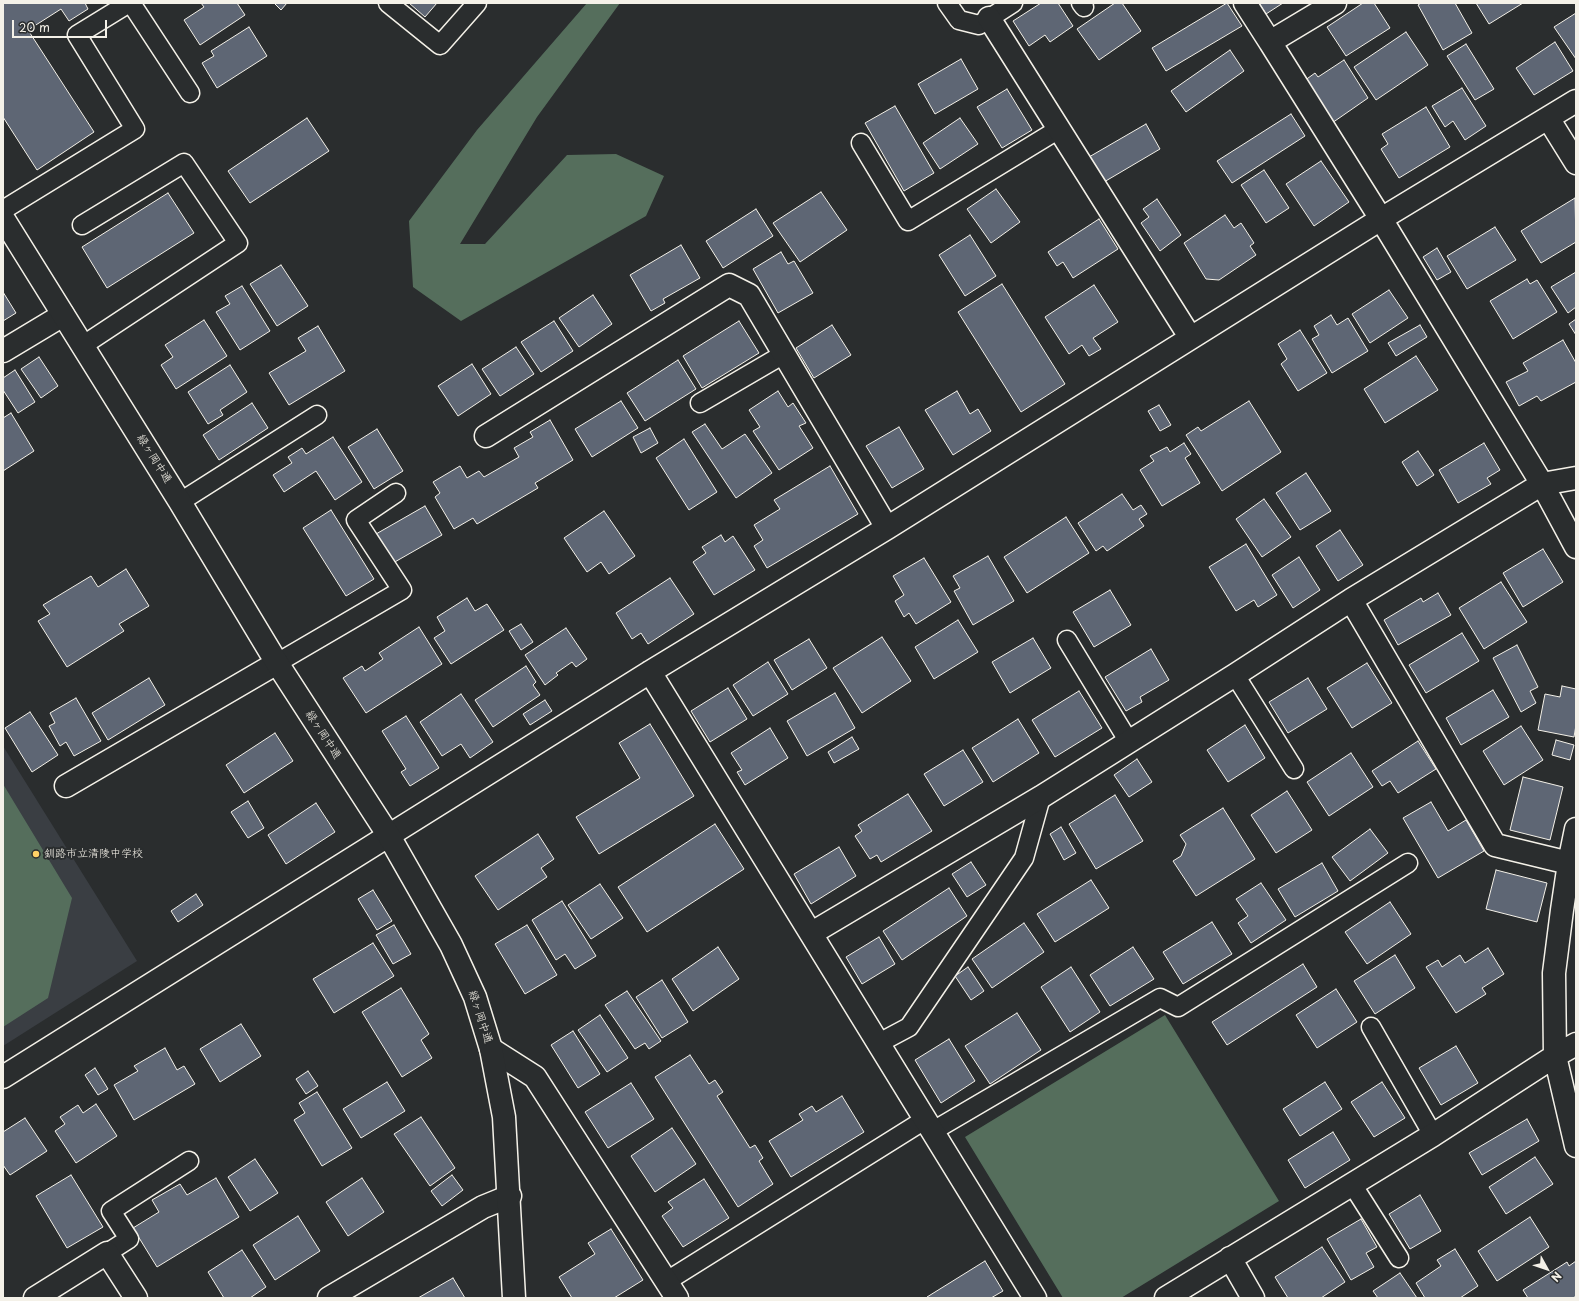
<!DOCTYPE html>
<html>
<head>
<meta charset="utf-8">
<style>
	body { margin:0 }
	#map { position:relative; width:1579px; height:1301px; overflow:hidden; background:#2a2d2e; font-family:"Playpen Sans",sans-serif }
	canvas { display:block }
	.frame { position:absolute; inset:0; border:4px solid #f4f1e8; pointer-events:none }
	.north { position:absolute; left:1527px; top:1249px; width:40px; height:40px; -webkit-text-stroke:3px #2a2d2e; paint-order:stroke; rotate:130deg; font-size:11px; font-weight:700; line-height:16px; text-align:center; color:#f4f1e8 }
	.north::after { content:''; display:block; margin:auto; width:14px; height:18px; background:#f4f1e8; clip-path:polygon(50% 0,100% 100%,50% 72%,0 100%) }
	.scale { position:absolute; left:12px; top:20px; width:95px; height:18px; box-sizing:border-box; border:2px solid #f4f1e8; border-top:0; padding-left:5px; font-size:12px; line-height:14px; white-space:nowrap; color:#f4f1e8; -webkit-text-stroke:3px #2a2d2e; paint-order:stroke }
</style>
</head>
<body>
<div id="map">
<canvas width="1579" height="1301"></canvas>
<div class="frame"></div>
<div class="north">N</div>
<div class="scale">20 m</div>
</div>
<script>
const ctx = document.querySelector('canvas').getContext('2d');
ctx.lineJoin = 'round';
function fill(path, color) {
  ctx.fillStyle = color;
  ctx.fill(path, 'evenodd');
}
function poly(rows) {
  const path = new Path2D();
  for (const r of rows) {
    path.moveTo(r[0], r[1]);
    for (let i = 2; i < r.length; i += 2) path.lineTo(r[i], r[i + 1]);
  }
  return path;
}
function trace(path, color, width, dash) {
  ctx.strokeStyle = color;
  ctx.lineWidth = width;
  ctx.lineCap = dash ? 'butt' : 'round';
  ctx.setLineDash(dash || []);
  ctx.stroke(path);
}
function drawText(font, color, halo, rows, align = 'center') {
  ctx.font = font + ' "Playpen Sans","Klee One",sans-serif';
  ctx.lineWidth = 4;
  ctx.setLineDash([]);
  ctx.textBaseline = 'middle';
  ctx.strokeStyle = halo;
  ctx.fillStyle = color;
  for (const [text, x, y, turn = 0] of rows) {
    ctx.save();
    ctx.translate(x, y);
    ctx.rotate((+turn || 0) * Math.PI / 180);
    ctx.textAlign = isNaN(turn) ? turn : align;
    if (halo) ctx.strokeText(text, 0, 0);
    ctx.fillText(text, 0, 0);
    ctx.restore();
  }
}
fill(poly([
	[3,746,137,961,3,1046]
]), '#3a3e43');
fill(poly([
	[587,3,620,3,537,117,460,244,485,244,567,155,616,154,664,176,646,216,461,321,413,287,409,221,477,130],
	[3,784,72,898,48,998,3,1027],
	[1165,1015,1279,1201,1121,1298,1063,1298,965,1137]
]), '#556e5c');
const building = poly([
	[3,3,85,3,88,9,69,21,61,9,28,30,94,132,37,170,3,117,3,3],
	[201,3,237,3,245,15,200,45,184,20,204,7,201,3],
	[274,3,287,3,281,10,274,3],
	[409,3,437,3,425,17,409,3],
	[1041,3,1058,3,1073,26,1050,42,1045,35,1029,46,1013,21,1041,3],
	[1115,3,1122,3,1141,31,1099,60,1077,29,1115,3],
	[1227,3,1242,26,1166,71,1152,48,1227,3],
	[1259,3,1283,3,1266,14,1259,3],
	[1363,3,1374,3,1390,28,1346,56,1327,27,1363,3],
	[1421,3,1455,3,1472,33,1443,50,1418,5,1421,3],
	[1476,3,1523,3,1489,24,1476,3],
	[1576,13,1576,59,1554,27,1576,13],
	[249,27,267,56,217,88,202,63,214,56,211,51,249,27],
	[1406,32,1428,65,1376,100,1354,67,1406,32],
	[1555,42,1573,71,1534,95,1516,68,1555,42],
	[1466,44,1494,89,1475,100,1447,56,1466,44],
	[1230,50,1244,71,1186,112,1171,91,1230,50],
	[961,59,978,89,935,114,918,84,961,59],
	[1344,60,1368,98,1332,123,1304,81,1315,73,1318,77,1344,60],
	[1462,88,1486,126,1465,140,1453,121,1445,127,1432,106,1462,88],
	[1007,89,1032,130,1002,148,977,107,1007,89],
	[895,106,934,173,904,191,865,123,895,106],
	[1426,107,1450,147,1399,178,1381,149,1388,144,1382,134,1426,107],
	[1291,114,1305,136,1232,183,1217,161,1291,114],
	[307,118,329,151,250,203,228,171,307,118],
	[960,118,978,144,940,169,923,143,960,118],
	[1146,124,1160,149,1104,182,1089,157,1146,124],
	[1321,161,1349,202,1314,226,1286,184,1321,161],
	[1264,170,1289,208,1266,223,1241,185,1264,170],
	[996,189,1020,222,991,243,967,209,996,189],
	[821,192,847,230,800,262,773,223,821,192],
	[168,193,194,233,107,288,82,247,168,193],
	[1575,198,1576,242,1541,263,1521,231,1575,198],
	[1157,199,1181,235,1160,251,1141,223,1149,217,1143,209,1157,199],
	[756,209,773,236,723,268,706,241,756,209],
	[1225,215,1234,228,1241,223,1254,243,1250,246,1256,255,1219,280,1206,279,1184,243,1225,215],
	[1099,219,1118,249,1073,278,1063,262,1057,266,1048,252,1099,219],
	[1495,227,1516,260,1467,289,1447,256,1495,227],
	[970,235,996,276,965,296,939,255,970,235],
	[681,245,700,278,663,299,665,303,651,311,630,275,681,245],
	[1437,248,1451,272,1437,280,1423,257,1437,248],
	[781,252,788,264,794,261,813,293,778,313,753,269,781,252],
	[281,265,308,306,277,326,250,284,281,265],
	[1576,272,1576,307,1568,313,1551,287,1576,272],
	[1527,279,1530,284,1537,280,1557,312,1513,339,1490,301,1527,279],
	[1002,284,1065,384,1021,412,958,312,1002,284],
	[1094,285,1118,322,1093,338,1101,349,1089,356,1082,345,1069,354,1045,317,1094,285],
	[242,286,270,331,240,350,216,312,230,304,225,296,242,286],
	[1389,290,1408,318,1370,343,1352,314,1389,290],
	[3,292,16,313,3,321,3,292],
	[593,295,612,324,579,347,559,318,593,295],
	[1331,315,1337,325,1348,318,1368,351,1332,373,1312,339,1319,335,1314,326,1331,315],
	[1576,319,1576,335,1569,324,1576,319],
	[204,320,227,356,176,389,161,365,173,357,165,345,204,320],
	[554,321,573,351,541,372,521,342,554,321],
	[739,321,759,353,702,388,683,356,739,321],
	[832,325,851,355,814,378,796,348,832,325],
	[1420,325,1427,337,1396,356,1388,343,1420,325],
	[318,326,345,371,289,405,269,373,306,351,298,338,318,326],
	[1300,330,1327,373,1298,391,1281,364,1287,359,1278,344,1300,330],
	[1563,340,1576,363,1576,382,1541,401,1537,396,1519,406,1506,382,1528,371,1523,363,1563,340],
	[516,347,534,374,500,396,482,369,516,347],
	[1416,356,1438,390,1385,423,1364,389,1416,356],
	[39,357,58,386,41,398,21,369,39,357],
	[678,360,696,389,645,421,627,393,678,360],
	[472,364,491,394,458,416,438,386,472,364],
	[230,365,247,392,220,410,223,415,208,424,188,392,230,365],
	[15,370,35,402,18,413,3,390,3,378,15,370],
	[778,391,788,407,793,403,806,423,799,426,813,448,779,470,753,431,760,427,749,410,778,391],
	[957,391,970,414,978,409,991,431,953,455,925,410,957,391],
	[621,401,638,428,592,457,575,429,621,401],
	[1249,401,1281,452,1222,491,1186,435,1198,427,1201,431,1249,401],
	[252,403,268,428,219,460,203,435,252,403],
	[1159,405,1171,425,1160,431,1148,411,1159,405],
	[11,413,34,451,3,471,3,418,11,413],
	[550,420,573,460,535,483,538,488,477,524,473,518,454,529,435,497,440,493,433,482,460,466,467,478,479,471,484,477,519,457,514,448,533,437,530,432,550,420],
	[705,424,722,449,745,434,772,473,736,498,692,432,705,424],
	[899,427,924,469,892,488,866,446,899,427],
	[650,428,658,443,641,453,633,437,650,428],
	[377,429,403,471,374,489,348,447,377,429],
	[333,437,362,482,335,500,316,471,284,492,273,475,292,463,288,457,302,448,306,454,333,437],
	[684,439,717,492,689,510,656,458,684,439],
	[1184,443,1191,454,1185,458,1200,483,1162,506,1140,470,1154,461,1150,456,1167,447,1170,452,1184,443],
	[1484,443,1500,470,1487,478,1491,484,1458,503,1439,470,1484,443],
	[1418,451,1434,475,1417,486,1402,462,1418,451],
	[830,466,858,514,767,568,754,546,763,540,754,525,780,509,774,500,830,466],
	[1306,473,1331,511,1300,530,1276,493,1306,473],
	[1122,494,1133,510,1141,505,1147,514,1139,519,1144,526,1107,551,1103,546,1096,551,1078,523,1122,494],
	[1264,499,1291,537,1262,557,1236,519,1264,499],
	[425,506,442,535,393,563,376,534,425,506],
	[331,510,374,579,346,596,303,528,331,510],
	[604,511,635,556,609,574,601,562,587,572,564,538,604,511],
	[1066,517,1089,553,1027,593,1004,557,1066,517],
	[1340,530,1363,565,1338,581,1316,546,1340,530],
	[721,535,725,542,733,536,755,570,714,595,693,562,706,553,702,547,721,535],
	[1246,544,1277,595,1258,607,1254,600,1236,611,1209,567,1246,544],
	[1543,549,1563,582,1523,607,1503,573,1543,549],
	[988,556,1014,601,973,625,954,591,960,588,953,576,988,556],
	[1299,557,1320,590,1293,608,1272,575,1299,557],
	[924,558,951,602,916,624,909,613,904,617,895,601,904,595,893,576,924,558],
	[126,569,149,606,119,624,124,631,67,667,38,621,50,614,43,605,91,576,98,587,126,569],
	[670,578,694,614,648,644,641,633,632,639,616,613,670,578],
	[1501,582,1527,622,1484,649,1459,608,1501,582],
	[1110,590,1131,625,1094,647,1073,612,1110,590],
	[1438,593,1451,615,1398,645,1384,620,1421,598,1423,602,1438,593],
	[467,598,475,611,487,604,504,630,451,664,434,638,445,631,437,617,467,598],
	[958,620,978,652,934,679,915,647,958,620],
	[521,624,533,642,521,650,509,631,521,624],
	[419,627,442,664,366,713,343,678,362,666,365,671,383,659,379,653,419,627],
	[566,628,587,659,576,667,572,662,556,673,558,675,545,685,525,655,566,628],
	[1462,633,1479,661,1426,693,1409,665,1462,633],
	[882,637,911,681,862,713,833,668,882,637],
	[1033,638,1051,668,1010,693,992,662,1033,638],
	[809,639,827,668,792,690,774,660,809,639],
	[1517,645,1538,687,1530,691,1536,703,1521,712,1493,658,1517,645],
	[1151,649,1169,680,1140,697,1142,702,1126,711,1105,677,1151,649],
	[768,662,788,694,753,716,733,685,768,662],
	[1367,663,1392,703,1352,728,1327,688,1367,663],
	[526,666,536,682,533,685,540,695,493,727,475,700,526,666],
	[149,678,165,705,108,740,92,713,149,678],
	[1308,678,1327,709,1288,733,1269,702,1308,678],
	[1562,686,1576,689,1576,725,1574,737,1538,730,1545,694,1560,697,1562,686],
	[728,688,747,719,710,742,691,711,728,688],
	[1493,690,1509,717,1461,745,1446,718,1493,690],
	[1079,691,1102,728,1055,757,1032,720,1079,691],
	[835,693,855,728,807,756,787,721,835,693],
	[461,694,493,742,470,758,461,744,442,756,420,722,461,694],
	[76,698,101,741,74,756,66,742,60,746,49,726,55,723,50,713,76,698],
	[545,700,552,711,530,725,523,714,545,700],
	[30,712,58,755,32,772,5,728,30,712],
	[406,716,439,768,410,786,401,772,406,769,382,731,406,716],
	[1018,719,1039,753,993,782,972,748,1018,719],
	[650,724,694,796,599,854,576,817,640,778,619,743,650,724],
	[1245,725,1265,758,1228,782,1207,750,1245,725],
	[1521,726,1543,760,1504,785,1483,751,1521,726],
	[770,728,788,758,745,785,737,772,742,770,731,753,770,728],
	[275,733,293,761,244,793,226,765,275,733],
	[852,737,859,749,834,763,828,752,852,737],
	[1556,740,1574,745,1570,760,1552,755,1556,740],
	[1418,741,1436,769,1398,793,1390,781,1382,786,1372,771,1418,741],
	[963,750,983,782,944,806,924,774,963,750],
	[1351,753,1373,787,1329,816,1307,782,1351,753],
	[1137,759,1152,782,1129,797,1114,775,1137,759],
	[1523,777,1563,787,1550,840,1510,830,1523,777],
	[1287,791,1312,830,1276,853,1251,815,1287,791],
	[908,794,932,831,881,862,877,855,870,859,855,836,862,831,858,825,908,794],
	[1115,795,1143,841,1096,869,1069,824,1115,795],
	[248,801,264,828,248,838,231,812,248,801],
	[1431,802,1448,831,1466,820,1484,851,1438,878,1403,818,1431,802],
	[316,803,335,832,286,864,268,835,316,803],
	[1223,808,1255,859,1196,896,1173,861,1181,856,1186,844,1180,835,1223,808],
	[715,824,744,869,647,932,618,887,715,824],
	[1061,827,1076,853,1064,860,1050,834,1061,827],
	[1370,829,1388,853,1350,881,1332,857,1370,829],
	[538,834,554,859,541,868,547,877,498,910,475,876,538,834],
	[839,847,856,876,811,904,794,874,839,847],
	[971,862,986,885,967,897,952,874,971,862],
	[1322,863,1338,891,1295,917,1278,889,1322,863],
	[1496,870,1547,883,1537,922,1486,909,1496,870],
	[1091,880,1109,908,1055,942,1037,914,1091,880],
	[1261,883,1286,920,1251,943,1238,923,1248,916,1236,899,1261,883],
	[600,884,623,918,591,939,568,905,600,884],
	[949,888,967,916,902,960,883,931,949,888],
	[373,890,392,921,377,930,358,899,373,890],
	[196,894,203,905,178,922,171,911,196,894],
	[562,901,596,956,575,969,565,954,556,960,532,920,562,901],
	[1390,902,1411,934,1367,964,1345,932,1390,902],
	[1212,922,1232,954,1183,984,1163,952,1212,922],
	[1024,923,1044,952,992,988,972,959,1024,923],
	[394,925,411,954,393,964,376,935,394,925],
	[527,925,557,975,525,994,495,944,527,925],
	[879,937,895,964,862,984,846,957,879,937],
	[373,943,394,976,334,1013,313,979,373,943],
	[718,947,739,979,693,1011,672,979,718,947],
	[1133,947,1154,979,1110,1006,1090,975,1133,947],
	[1488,948,1504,974,1482,988,1486,994,1456,1013,1426,967,1438,960,1442,967,1460,955,1465,963,1488,948],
	[1395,955,1415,988,1375,1014,1354,981,1395,955],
	[1303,964,1317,987,1227,1045,1212,1022,1303,964],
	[968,967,984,991,971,1000,955,976,968,967],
	[1071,967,1100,1012,1070,1032,1041,987,1071,967],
	[662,980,688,1022,662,1038,636,997,662,980],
	[401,988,429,1034,421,1040,432,1058,402,1077,362,1012,401,988],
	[1336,989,1357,1022,1317,1048,1296,1015,1336,989],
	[627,991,661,1041,649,1049,645,1043,635,1049,605,1005,627,991],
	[1017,1013,1041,1050,990,1084,965,1046,1017,1013],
	[600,1015,628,1058,607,1072,578,1030,600,1015],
	[241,1024,261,1056,220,1082,200,1049,241,1024],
	[573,1031,600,1074,578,1088,551,1045,573,1031],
	[949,1039,975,1081,941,1103,915,1060,949,1039],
	[1456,1046,1478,1083,1441,1105,1419,1068,1456,1046],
	[165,1048,177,1070,184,1066,195,1084,134,1120,114,1085,138,1071,134,1066,165,1048],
	[690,1055,709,1084,715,1080,723,1092,717,1096,750,1148,755,1145,763,1158,759,1161,773,1184,738,1207,655,1077,690,1055],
	[95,1068,108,1089,98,1095,85,1075,95,1068],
	[308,1071,318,1086,306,1094,296,1079,308,1071],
	[387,1082,405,1111,361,1138,343,1109,387,1082],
	[1325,1082,1342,1109,1300,1136,1283,1109,1325,1082],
	[1382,1082,1405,1118,1374,1137,1351,1102,1382,1082],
	[631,1083,654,1119,608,1148,585,1112,631,1083],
	[317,1092,352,1148,322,1166,294,1120,305,1113,299,1103,317,1092],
	[842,1096,864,1132,791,1177,769,1141,803,1120,799,1114,812,1106,816,1112,842,1096],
	[96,1104,117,1136,76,1163,55,1131,65,1124,60,1117,78,1105,83,1113,96,1104],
	[421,1117,455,1168,430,1186,394,1134,421,1117],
	[25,1118,47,1151,10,1175,3,1165,3,1132,25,1118],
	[1527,1119,1539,1141,1482,1175,1469,1153,1527,1119],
	[672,1128,696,1164,655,1192,631,1156,672,1128],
	[1333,1132,1350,1160,1305,1188,1288,1160,1333,1132],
	[1535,1157,1553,1184,1506,1214,1489,1187,1535,1157],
	[255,1159,278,1193,250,1211,228,1177,255,1159],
	[71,1175,103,1227,67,1248,36,1196,71,1175],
	[452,1175,463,1190,442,1206,431,1191,452,1175],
	[216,1178,239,1217,157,1267,133,1228,159,1212,152,1200,180,1184,187,1195,216,1178],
	[362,1178,384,1212,348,1236,326,1202,362,1178],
	[704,1179,729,1218,683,1247,662,1216,673,1208,668,1202,704,1179],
	[1420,1195,1441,1231,1410,1249,1389,1214,1420,1195],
	[298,1216,320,1251,275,1280,253,1245,298,1216],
	[1530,1217,1549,1247,1497,1281,1478,1251,1530,1217],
	[1361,1219,1377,1247,1366,1253,1374,1267,1351,1280,1327,1239,1361,1219],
	[611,1229,643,1280,614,1298,572,1298,559,1277,595,1254,588,1243,611,1229],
	[1322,1247,1345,1282,1321,1298,1288,1298,1275,1277,1322,1247],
	[1455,1249,1478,1286,1460,1298,1425,1298,1416,1283,1441,1266,1437,1260,1455,1249],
	[242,1250,266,1287,250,1298,224,1298,208,1272,242,1250],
	[985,1261,1003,1291,991,1298,928,1298,927,1297,985,1261],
	[1576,1261,1576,1296,1573,1298,1528,1298,1523,1290,1567,1262,1569,1266,1576,1261],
	[1400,1273,1417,1298,1378,1298,1373,1291,1400,1273],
	[453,1278,465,1298,418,1298,453,1278]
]);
fill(building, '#5e6674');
trace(building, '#f4f1e8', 1);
const lane = poly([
	[131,3,190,93],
	[388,3,440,45,477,3],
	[947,3,959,20,979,25,1013,3],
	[1081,3,1084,7],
	[861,143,908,221,1059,129],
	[3,210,135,129,77,35,129,3],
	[82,225,184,163,238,243,82,346],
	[700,403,784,354],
	[180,502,317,415],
	[1067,640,1129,742],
	[277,663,402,590,356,520,396,493],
	[1235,675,1294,769],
	[1371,1027,1433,1135],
	[879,1043,909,1027,1024,858,1041,797],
	[933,1131,1160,998,1178,1007,1408,863],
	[1352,1184,1399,1258],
	[107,1253,129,1239,111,1211,189,1161],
	[667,1281,926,1119]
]);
const street = poly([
	[1245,3,1270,42],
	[1335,3,1270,42,1381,219,1542,484,1576,547],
	[989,18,1190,337],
	[1548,118,1576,163],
	[3,351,63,315],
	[486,436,729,285,749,295,887,528],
	[1351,600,1495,845,1569,863],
	[650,672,1035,1298],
	[66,786,277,663],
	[1576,829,1569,863,1562,910,1554,973,1555,1056,1576,1146],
	[812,933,1041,797,1235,675,1351,600,1542,484,1576,478],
	[491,1049,535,1077,677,1298],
	[3,1077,650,672,887,528,1381,219,1576,101],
	[1230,1258,1253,1298],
	[35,1298,107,1253,136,1298],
	[329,1298,483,1207,510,1196],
	[1166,1298,1433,1135,1555,1056,1576,1044]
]);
const secondary = poly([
	[3,218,180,502,277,663,389,836,451,945,475,997,491,1049,504,1117,514,1298]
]);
trace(lane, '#f4f1e8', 21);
trace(street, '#f4f1e8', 25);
trace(secondary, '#f4f1e8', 25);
trace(lane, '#2a2d2e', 18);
trace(street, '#2a2d2e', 22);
trace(secondary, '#2a2d2e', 22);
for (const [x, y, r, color] of [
	[36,854,4,"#ffd166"]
]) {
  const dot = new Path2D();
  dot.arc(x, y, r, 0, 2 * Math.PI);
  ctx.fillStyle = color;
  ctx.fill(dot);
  trace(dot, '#2a2d2e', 1.5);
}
drawText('11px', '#f4f1e8', '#2a2d2e', [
	["緑ヶ岡中通",154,459,58],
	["緑ヶ岡中通",323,735,57],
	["緑ヶ岡中通",480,1017,72]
]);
drawText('11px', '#f4f1e8', '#2a2d2e', [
	["釧路市立清陵中学校",44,854]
], 'left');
</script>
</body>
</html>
